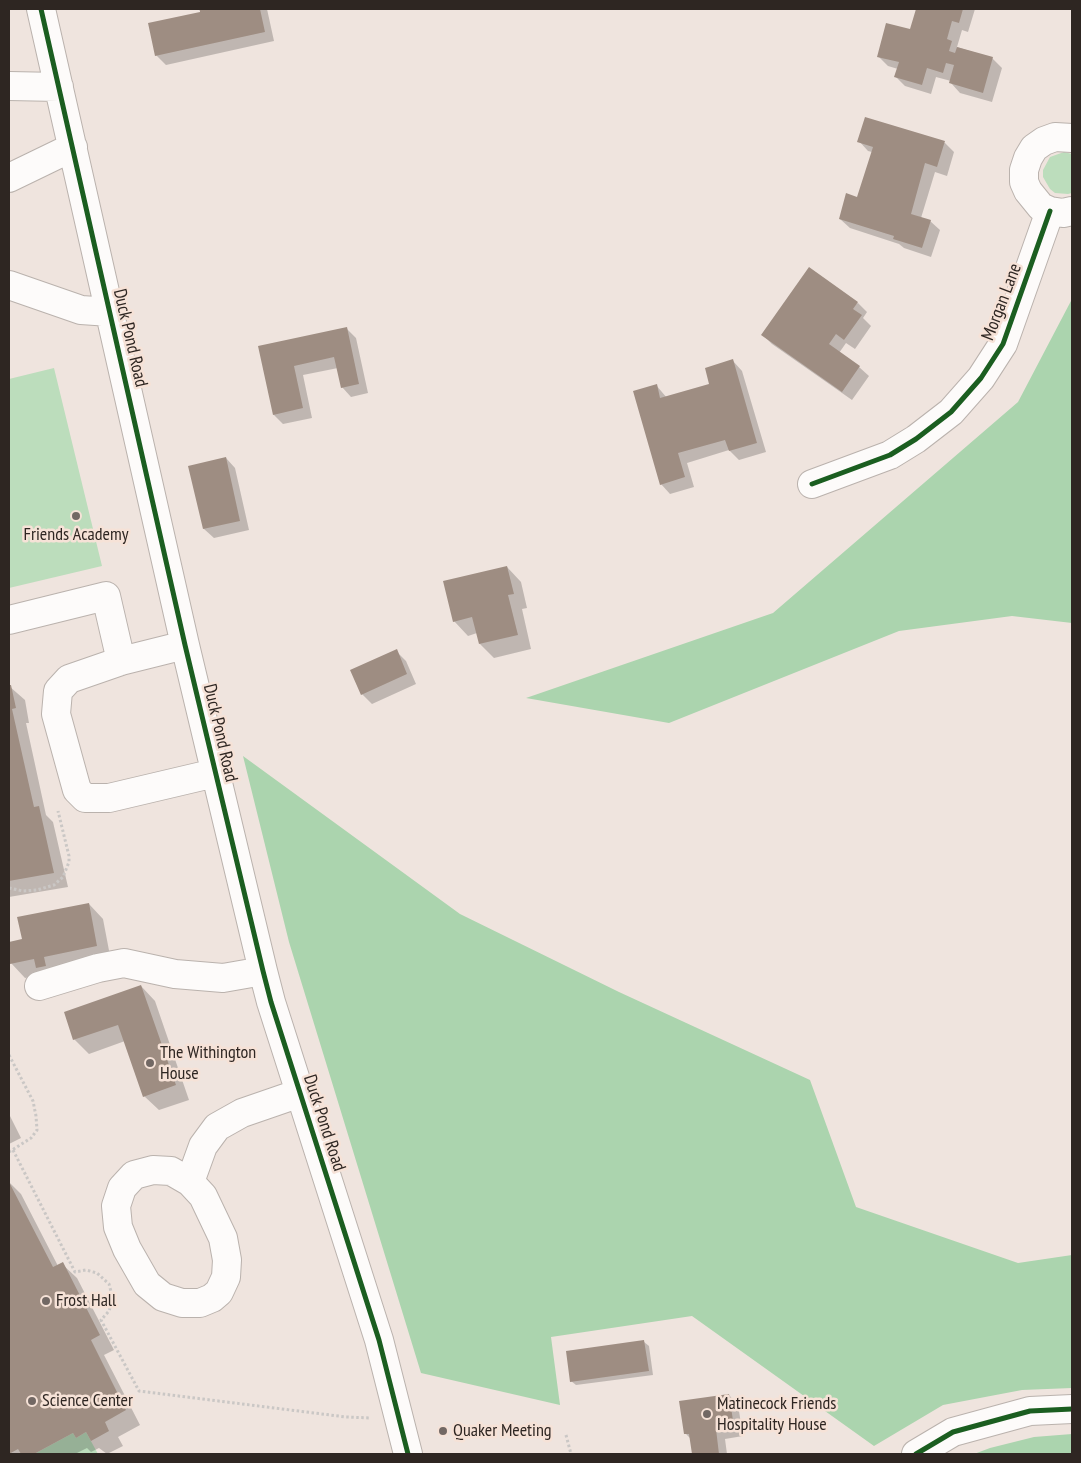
<!DOCTYPE html>
<html>
<head>
<meta charset="utf-8">
<style>
	body { margin:0 }
	#map { position:relative; width:1081px; height:1463px; overflow:hidden; background:#efe4de; font-family:"PT Sans Narrow",sans-serif }
	canvas { display:block }
	.frame { position:absolute; inset:0; border:10px solid #2e2622; pointer-events:none }
</style>
</head>
<body>
<div id="map">
<canvas width="1081" height="1463"></canvas>
<div class="frame"></div>
</div>
<script>
const ctx = document.querySelector('canvas').getContext('2d');
ctx.lineJoin = 'round';
function fill(path, color) {
  ctx.fillStyle = color;
  ctx.fill(path, 'evenodd');
}
function poly(rows) {
  const path = new Path2D();
  for (const r of rows) {
    path.moveTo(r[0], r[1]);
    for (let i = 2; i < r.length; i += 2) path.lineTo(r[i], r[i + 1]);
  }
  return path;
}
function trace(path, color, width, dash) {
  ctx.strokeStyle = color;
  ctx.lineWidth = width;
  ctx.lineCap = dash ? 'butt' : 'round';
  ctx.setLineDash(dash || []);
  ctx.stroke(path);
}
function drawText(font, color, halo, rows, align = 'center') {
  ctx.font = font + ' "PT Sans Narrow",sans-serif';
  ctx.lineWidth = 5;
  ctx.setLineDash([]);
  ctx.textBaseline = 'middle';
  ctx.strokeStyle = halo;
  ctx.fillStyle = color;
  for (const [text, x, y, turn = 0] of rows) {
    ctx.save();
    ctx.translate(x, y);
    ctx.rotate((+turn || 0) * Math.PI / 180);
    ctx.textAlign = isNaN(turn) ? turn : align;
    if (halo) ctx.strokeText(text, 0, 0);
    ctx.fillText(text, 0, 0);
    ctx.restore();
  }
}
fill(poly([
	[1064,152,1072,154,1072,193,1068,194,1055,193,1050,189,1043,177,1043,170,1050,157],
	[54,368,102,566,9,588,9,379],
	[86,1432,98,1454,34,1454,73,1433,76,1438]
]), '#bcddbc');
fill(poly([
	[1072,299,1072,623,1012,616,899,631,669,723,526,698,773,613,1018,402],
	[243,756,460,914,619,992,810,1080,856,1207,1018,1263,1072,1255,1072,1388,1022,1390,943,1405,874,1446,692,1316,551,1337,560,1405,421,1373,289,942],
	[1072,1434,1072,1454,974,1454,990,1448,1034,1437]
]), '#abd4ae');
fill(poly([
	[198,9,267,9,274,41,166,65,156,55,202,13],
	[917,9,975,9,968,32,962,30,957,47,992,58,1002,68,992,102,960,93,951,83,951,81,936,77,931,94,905,86,896,77,898,69,888,66,878,56,911,31],
	[866,119,945,143,954,152,947,176,935,172,921,218,930,221,940,230,931,257,904,248,899,244,850,228,840,219,858,199,872,152,868,151,859,141],
	[858,303,867,312,863,318,871,326,855,349,846,343,839,353,859,367,869,376,852,400,772,344,763,335],
	[346,328,356,338,368,393,351,397,342,387,338,368,303,375,312,418,283,424,274,415,259,347],
	[733,361,742,371,766,452,739,460,729,450,687,463,694,487,670,494,661,484,656,385,667,398,711,385],
	[226,458,235,468,249,530,214,538,204,529,190,467],
	[507,567,521,582,527,608,522,609,531,649,494,658,480,644,477,633,468,636,454,621],
	[396,651,406,661,416,684,372,704,362,694],
	[9,686,25,700,29,723,26,723,46,815,53,822,68,887,9,897],
	[89,904,103,919,111,961,25,978,11,963,9,943,24,940],
	[141,986,155,1001,189,1100,159,1110,144,1096,125,1041,89,1054,74,1039],
	[9,1114,21,1138,9,1144],
	[9,1182,21,1194,58,1266,62,1264,77,1278,114,1350,104,1355,140,1425,118,1437,123,1446,107,1454,99,1448,91,1452,87,1448,75,1454,9,1454],
	[644,1342,649,1346,653,1375,576,1385,571,1381],
	[729,1395,738,1405,743,1436,725,1439,727,1454,693,1454,691,1439,686,1434]
]), '#0003');
fill(poly([
	[200,9,260,9,265,32,155,56,148,23,200,12],
	[916,9,963,9,959,23,952,21,947,39,952,41,949,51,955,53,957,47,993,57,983,93,949,83,954,65,946,63,943,73,927,68,922,85,894,77,899,62,877,57,886,23,910,29],
	[865,117,945,141,937,167,925,163,911,214,931,220,922,248,893,239,894,236,839,219,846,193,857,197,873,147,857,142],
	[809,267,858,302,853,309,862,315,844,340,836,334,829,344,860,366,842,392,761,335],
	[347,327,359,384,341,388,334,357,294,366,303,408,273,415,258,346],
	[733,359,757,443,729,451,725,440,678,453,685,477,660,485,633,391,657,384,660,398,709,384,705,368],
	[226,457,240,521,203,529,188,466],
	[507,566,514,594,508,595,518,635,479,644,472,617,453,622,443,581],
	[397,649,407,674,361,695,350,670],
	[9,685,11,685,16,708,12,709,34,807,39,806,54,873,9,881],
	[89,903,97,946,44,957,46,966,36,968,34,959,10,964,9,942,22,939,17,917],
	[141,985,176,1085,143,1097,118,1025,73,1040,64,1012],
	[9,1182,53,1267,63,1262,100,1335,91,1340,126,1410,105,1422,109,1431,91,1441,86,1432,76,1438,73,1433,34,1454,21,1454,18,1449,9,1454],
	[644,1340,649,1371,570,1382,566,1351],
	[729,1394,734,1427,716,1429,719,1454,692,1454,689,1434,684,1434,679,1401]
]), '#9e8d82');
const minor = poly([
	[41,9,185,645,263,971,271,1002,379,1340,408,1454],
	[9,86,59,87],
	[1072,138,1055,137,1044,141,1034,148,1028,158,1024,170,1024,182,1028,191,1041,207,1050,211,1063,213,1072,211],
	[9,178,73,147],
	[9,285,81,310,110,312],
	[812,484,890,455,916,439,951,412,981,378,1003,344,1050,211],
	[9,620,106,596,121,661],
	[185,645,121,661,69,679,58,691,56,714,77,790,85,798,109,798,215,773],
	[39,986,98,968,124,963,175,974,223,978,263,971],
	[153,1170,171,1171,190,1182,203,1196,223,1238,227,1260,226,1277,219,1292,212,1298,200,1303,182,1303,163,1297,147,1284,127,1249,118,1227,116,1206,122,1188,134,1175,153,1170],
	[190,1182,203,1146,217,1127,242,1113,300,1093],
	[916,1454,953,1432,1030,1411,1072,1409]
]);
trace(minor, '#bab2ad', 30);
trace(poly([
	[9,888,23,891,37,890,54,885,63,877,69,862,69,856,58,811],
	[9,1055,33,1101,36,1116,37,1130,31,1138,9,1152],
	[13,1150,75,1272,86,1270,97,1273,109,1284,112,1295,112,1301,109,1311,101,1320,139,1391,346,1417,371,1418],
	[566,1435,571,1454]
]), '#cac7c5', 3, [2.5, 2.5]);
trace(minor, '#fdfbfa', 28);
trace(poly([
	[41,9,185,645,263,971,271,1002,379,1340,408,1454],
	[812,484,890,455,916,439,951,412,981,378,1003,344,1050,211],
	[916,1454,953,1432,1030,1411,1072,1409]
]), '#1b5e20', 5);
for (const [x, y, r, color] of [
	[76,516,5,"#726864"],
	[150,1063,5,"#726864"],
	[46,1301,5,"#726864"],
	[32,1401,5,"#726864"],
	[707,1414,5,"#726864"],
	[443,1431,5,"#726864"]
]) {
  const dot = new Path2D();
  dot.arc(x, y, r, 0, 2 * Math.PI);
  ctx.fillStyle = color;
  ctx.fill(dot);
  trace(dot, '#f6e2d7', 2);
}
drawText('18px', '#2e2622', '#f6e2d7', [
	["Morgan Lane",1002,302,-69],
	["Duck Pond Road",130,338,77],
	["Duck Pond Road",220,733,77],
	["Duck Pond Road",324,1123,72]
]);
drawText('18px', '#2e2622', '#f6e2d7', [
	["Friends Academy",76,535,"center"],
	["The Withington",160,1053],
	["House",160,1074],
	["Frost Hall",56,1301],
	["Science Center",42,1401],
	["Matinecock Friends",717,1404],
	["Hospitality House",717,1425],
	["Quaker Meeting",453,1431]
], 'left');
</script>
</body>
</html>
